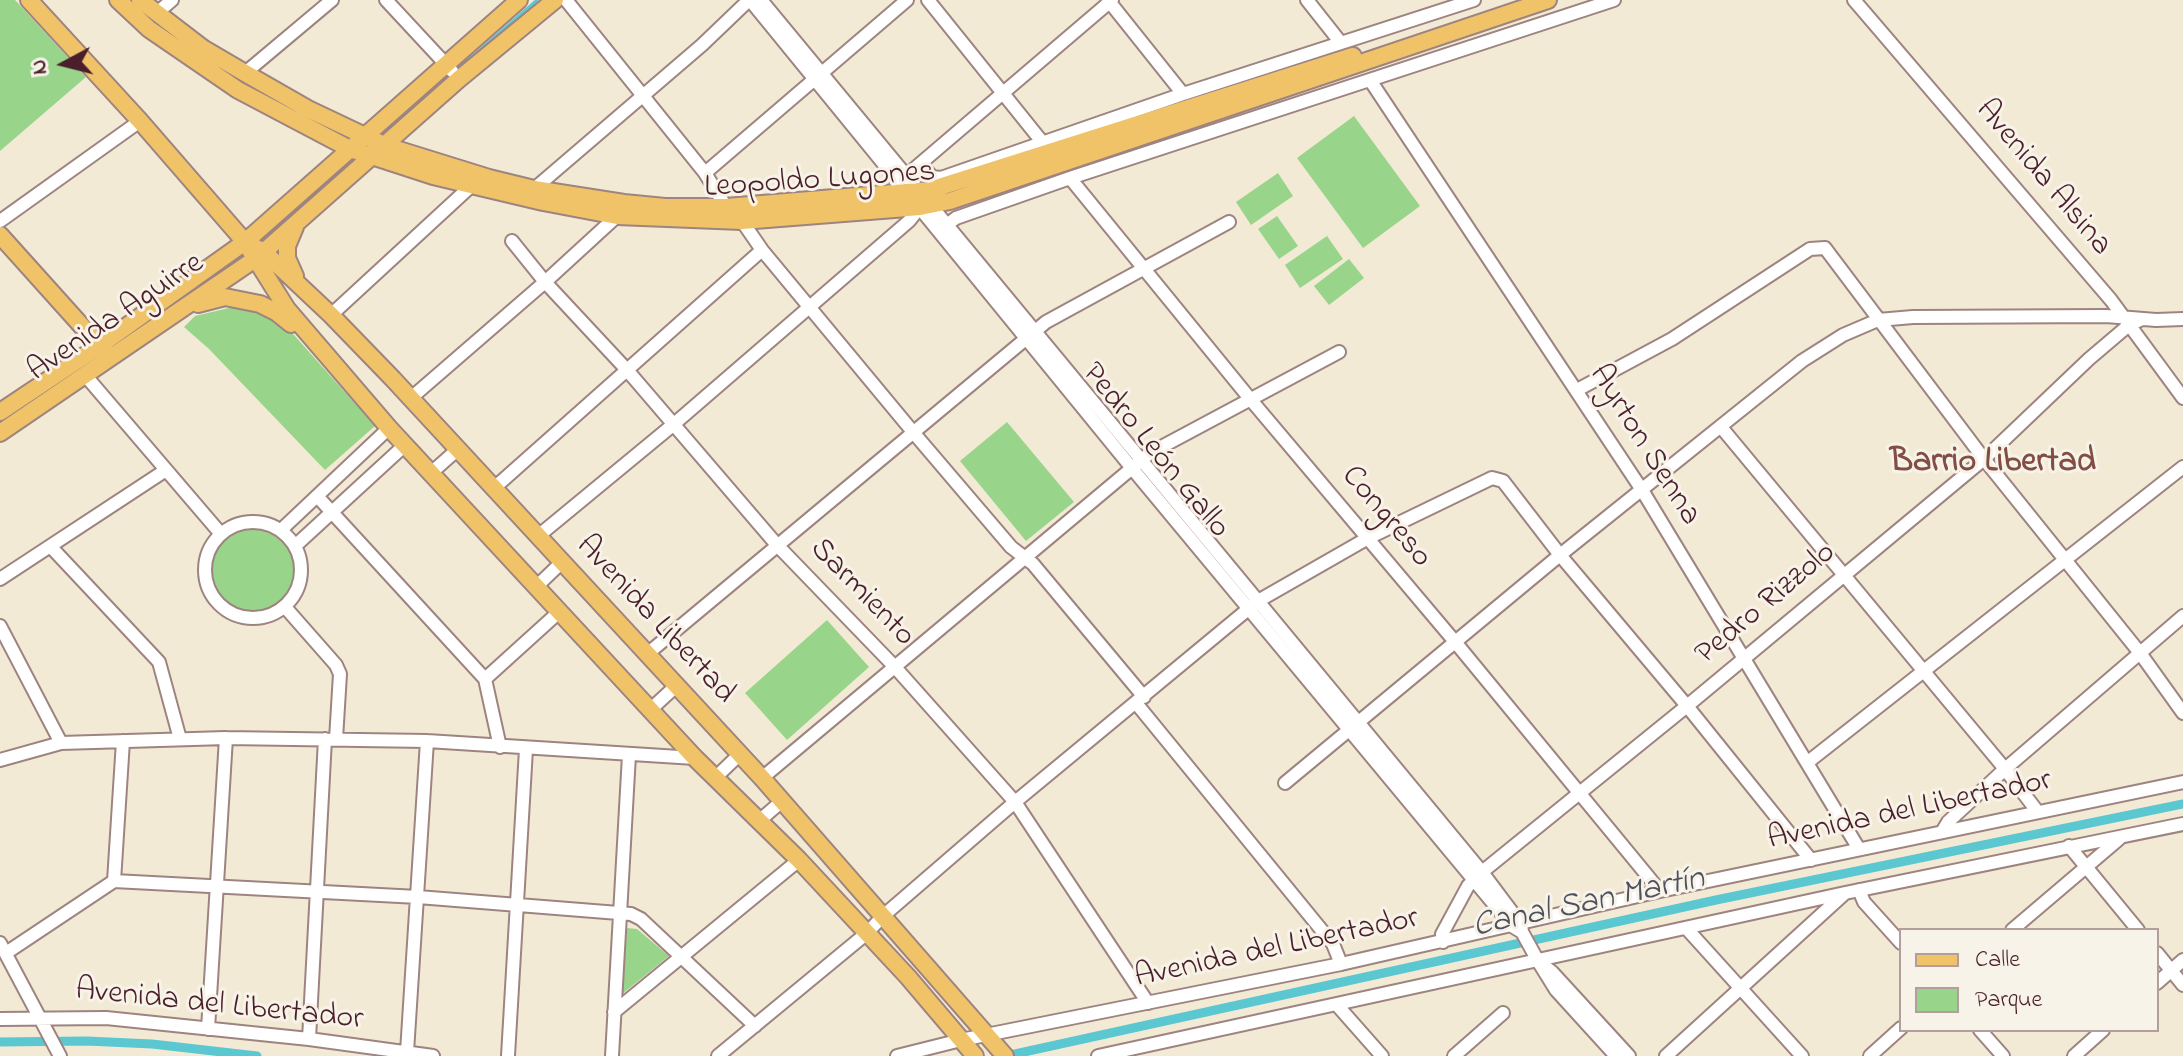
<!DOCTYPE html>
<html>
<head>
<meta charset="utf-8">
<style>
	body { margin:0 }
	#map { position:relative; width:2183px; height:1056px; overflow:hidden; background:#f3ead5; font-family:"Indie Flower",sans-serif }
	canvas { display:block }
	.legend { position:absolute; left:1899px; top:928px; width:260px; height:104px; box-sizing:border-box; background:#f7f3e8; border:2px solid #b29e9c; margin:0; padding:10px 14px; list-style:none; font-size:24px; color:#4a1f2b }
	.legend li { display:flex; align-items:center; gap:16px; height:40px }
	.legend b { width:40px; border:2px solid #b29e9c }
	.north { position:absolute; left:24px; top:24px; width:80px; height:80px; -webkit-text-stroke:6px #f7f3e8; paint-order:stroke; rotate:263deg; font-size:22px; font-weight:700; line-height:32px; text-align:center; color:#4a1f2b }
	.north::after { content:''; display:block; margin:auto; width:28px; height:36px; background:#4a1f2b; clip-path:polygon(50% 0,100% 100%,50% 72%,0 100%) }
</style>
</head>
<body>
<div id="map">
<canvas width="2183" height="1056"></canvas>
<ul class="legend">
<li><b style="height:10px;background:#f1c369"></b>Calle</li>
<li><b style="height:22px;background:#98d489"></b>Parque</li>
</ul>
<div class="north">N</div>
</div>
<script>
const ctx = document.querySelector('canvas').getContext('2d');
ctx.lineJoin = 'round';
function fill(path, color) {
  ctx.fillStyle = color;
  ctx.fill(path, 'evenodd');
}
function poly(rows) {
  const path = new Path2D();
  for (const r of rows) {
    if (r.length === 3) {
      path.moveTo(r[0] + r[2], r[1]);
      path.arc(r[0], r[1], r[2], 0, 2 * Math.PI);
      continue;
    }
    path.moveTo(r[0], r[1]);
    for (let i = 2; i < r.length; i += 2) path.lineTo(r[i], r[i + 1]);
  }
  return path;
}
function trace(path, color, width, dash) {
  ctx.strokeStyle = color;
  ctx.lineWidth = width;
  ctx.lineCap = dash ? 'butt' : 'round';
  ctx.setLineDash(dash || []);
  ctx.stroke(path);
}
function drawText(font, color, halo, rows, align = 'center') {
  ctx.font = font + ' "Indie Flower",sans-serif';
  ctx.lineWidth = 6;
  ctx.setLineDash([]);
  ctx.textBaseline = 'middle';
  ctx.strokeStyle = halo;
  ctx.fillStyle = color;
  for (const [text, x, y, turn = 0] of rows) {
    ctx.save();
    ctx.translate(x, y);
    ctx.rotate((+turn || 0) * Math.PI / 180);
    ctx.textAlign = isNaN(turn) ? turn : align;
    if (halo) ctx.strokeText(text, 0, 0);
    ctx.fillText(text, 0, 0);
    ctx.restore();
  }
}
fill(poly([
	[0,0,15,0,86,77,0,151],
	[1354,116,1420,206,1363,248,1297,158],
	[1278,173,1293,196,1251,225,1236,202],
	[1277,216,1298,246,1279,259,1258,229],
	[1327,236,1343,259,1300,288,1285,265],
	[1349,259,1364,278,1329,305,1314,286],
	[233,307,266,313,294,335,375,426,325,470,209,349,184,327,195,316],
	[1007,422,1074,502,1026,541,960,461],
	[254,569,43],
	[827,620,869,667,787,740,745,693],
	[627,928,637,929,669,956,622,994]
]), '#98d489');
trace(poly([
	[456,71,537,0],
	[435,90,450,76],
	[125,337,165,311],
	[0,423,46,392]
]), '#5ac7d1', 3);
trace(poly([
	[0,1042,87,1041,152,1044,257,1056],
	[1006,1056,1716,900,2183,804]
]), '#5ac7d1', 9);
const minor = poly([
	[386,0,452,71],
	[566,0,705,173,726,207],
	[750,0,1131,467,1512,926,1522,932,1521,924,1482,872,761,0],
	[928,0,1043,143],
	[1108,0,1183,94],
	[1307,0,1341,43],
	[1854,0,2111,300,2183,398],
	[157,13,172,0],
	[245,73,332,0],
	[1370,80,1642,490,1859,849],
	[921,164,932,177,941,178,1183,94,1474,0],
	[914,169,1112,0],
	[705,173,907,0],
	[1070,178,1251,400,1456,643,1660,891],
	[534,189,702,45,749,0],
	[0,221,140,121],
	[742,221,762,250,913,432,1011,547,1033,564,1144,697],
	[940,230,956,218,1070,178,1614,0],
	[512,241,545,282,627,370,777,545,894,666,1015,802,1148,1003],
	[331,315,471,186],
	[85,375,221,534],
	[1577,390,1672,339,1810,249,1825,248,1984,459,2140,653,2183,713],
	[411,398,545,282,617,216],
	[1721,427,2005,769,2037,811],
	[431,473,457,450],
	[493,489,762,250],
	[317,496,485,679,500,747],
	[253,570,48],
	[281,530,389,428],
	[537,537,674,424,909,221,920,207],
	[295,546,405,445],
	[51,547,159,662,180,739],
	[0,579,166,470],
	[536,587,561,563],
	[285,607,336,665,340,674,336,739],
	[0,626,61,743],
	[646,655,1046,322,1229,222],
	[485,679,559,612],
	[1136,703,1333,944,1341,964],
	[650,710,676,686],
	[0,760,61,743,226,738,427,741,695,758],
	[1808,762,2183,467],
	[715,778,740,754],
	[762,778,1150,453,1339,352],
	[1285,783,1560,555,1802,361,1843,335,1878,320,1913,317,2106,316,2156,320,2183,319],
	[759,821,782,801],
	[1942,832,1948,822,2005,769,2183,616],
	[2069,846,2138,930],
	[114,881,418,897,631,914,641,919,755,1026],
	[114,881,123,741],
	[1859,890,1864,902,1901,943],
	[1687,929,1802,1056],
	[2012,930,2119,839],
	[1522,932,1538,961],
	[1443,942,1442,934,1468,886,1482,872,1687,706,1984,459,2089,359,2129,325,2140,320],
	[0,943,60,1056],
	[6,953,114,881],
	[2157,953,2183,985],
	[2157,983,2183,960],
	[1337,1005,1382,1056],
	[614,1012,799,860],
	[0,1019,106,1018,309,1039,433,1056],
	[208,1029,226,738],
	[1980,1030,2003,1056],
	[309,1039,325,739],
	[407,1052,427,741],
	[508,1056,526,749],
	[612,1056,629,755],
	[718,1056,867,933,883,916,1015,802,1258,601,1368,538,1492,478,1503,481,1560,555,1687,706,1811,860],
	[897,1056,961,1040,1341,964,1660,891,2183,782],
	[1098,1056,1845,893,2183,824],
	[1454,1056,1503,1013],
	[1616,1056,1556,990,1538,961,1552,972,1629,1056],
	[1666,1056,1844,894],
	[1870,1056,1901,1028],
	[2074,1056,2103,1030]
]);
const major = poly([
	[29,0,140,121,245,242,287,309,389,428,695,758,799,860,908,977,975,1056],
	[118,0,149,29,238,90,350,149,433,176,543,202,617,216,742,221,920,207,950,201,1548,0],
	[140,0,204,49,245,73,308,109,386,146,489,178,534,189,624,203,665,207,726,207,930,190,1353,56],
	[295,227,287,246,287,258,295,276],
	[0,235,106,353],
	[245,242,264,252,331,315,393,379,762,778,1005,1056],
	[198,304,225,297,260,304,276,312,291,324],
	[0,412,99,346,245,242,519,0],
	[0,433,258,257,459,79,555,0]
]);
trace(minor, '#9e8480', 16);
trace(major, '#9e8480', 20);
trace(minor, '#fff', 12);
trace(major, '#f1c369', 16);
drawText('32px', '#4a1f2b', '#f7f3e8', [
	["Avenida Alsina",2042,179,50],
	["Leopoldo Lugones",820,182,-4],
	["Avenida Aguirre",117,319,-34],
	["Ayrton Senna",1643,446,58],
	["Pedro León Gallo",1154,452,51],
	["Congreso",1385,518,50],
	["Sarmiento",861,594,46],
	["Pedro Rizzolo",1767,605,-40],
	["Avenida Libertad",654,621,47],
	["Avenida del Libertador",1910,812,-12],
	["Avenida del Libertador",1277,950,-12],
	["Avenida del Libertador",219,1007,6]
]);
drawText('bold 34px', '#814d45', '#f7f3e8', [
	["Barrio Libertad",1993,464]
]);
drawText('italic 34px', '#4f515d', '#f7f3e8', [
	["Canal San Martín",1589,905,-12]
]);
</script>
</body>
</html>
